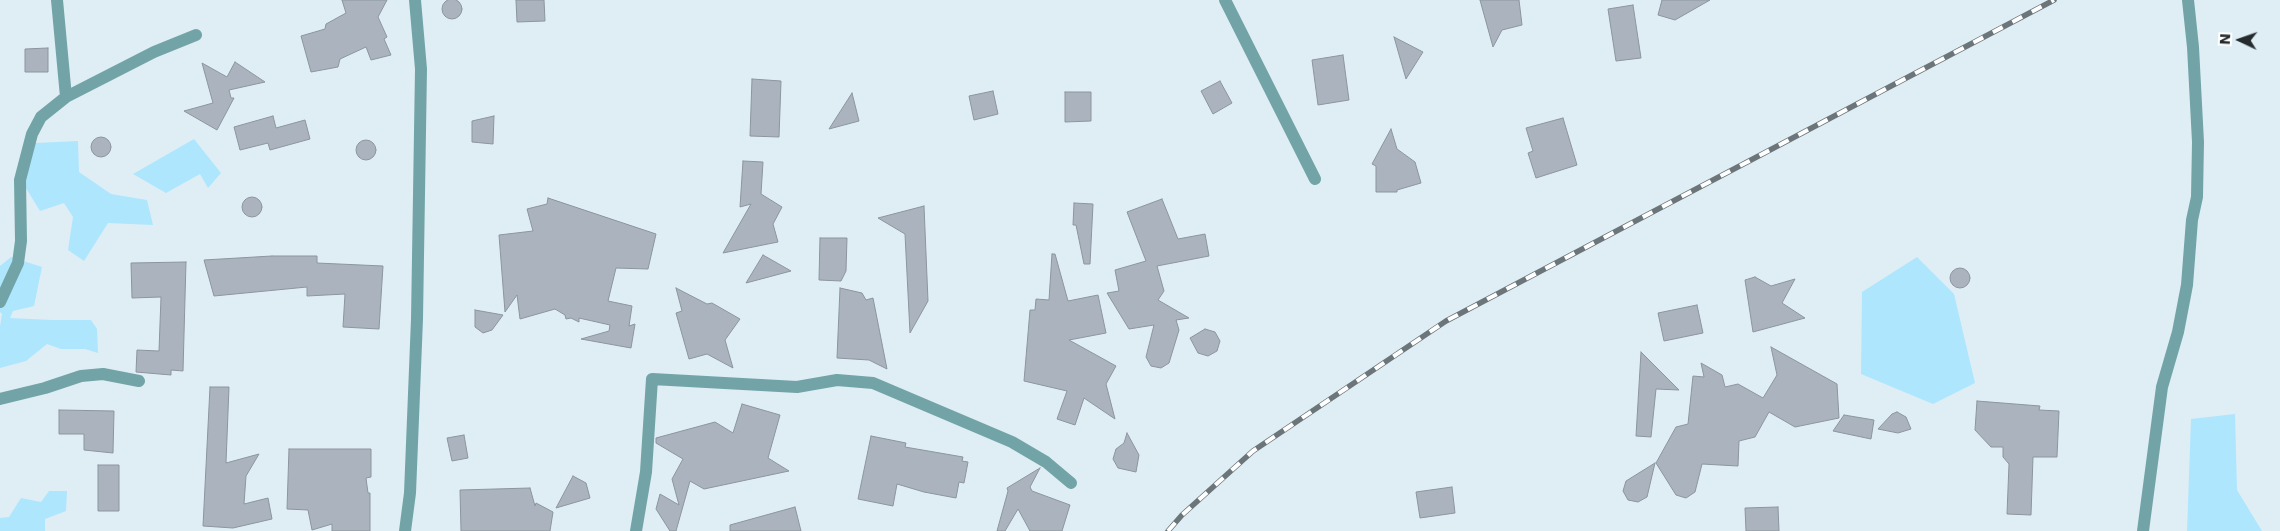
<!DOCTYPE html>
<html>
<head>
<meta charset="utf-8">
<style>
	body { margin:0 }
	#map { position:relative; width:2280px; height:531px; overflow:hidden; background:#dfeef5; font-family:"DejaVu Sans",sans-serif }
	canvas { display:block }
	.north { position:absolute; left:2215px; top:15px; width:50px; height:50px; -webkit-text-stroke:4px #fff; paint-order:stroke; rotate:273deg; font-size:14px; font-weight:700; line-height:20px; text-align:center; color:#252b2d }
	.north::after { content:''; display:block; margin:auto; width:18px; height:22px; background:#252b2d; clip-path:polygon(50% 0,100% 100%,50% 72%,0 100%) }
</style>
</head>
<body>
<div id="map">
<canvas width="2280" height="531"></canvas>
<div class="north">N</div>
</div>
<script>
const ctx = document.querySelector('canvas').getContext('2d');
ctx.lineJoin = 'round';
function fill(path, color) {
  ctx.fillStyle = color;
  ctx.fill(path, 'evenodd');
}
function poly(rows) {
  const path = new Path2D();
  for (const r of rows) {
    if (r.length === 3) {
      path.moveTo(r[0] + r[2], r[1]);
      path.arc(r[0], r[1], r[2], 0, 2 * Math.PI);
      continue;
    }
    path.moveTo(r[0], r[1]);
    for (let i = 2; i < r.length; i += 2) path.lineTo(r[i], r[i + 1]);
  }
  return path;
}
function trace(path, color, width, dash) {
  ctx.strokeStyle = color;
  ctx.lineWidth = width;
  ctx.lineCap = dash ? 'butt' : 'round';
  ctx.setLineDash(dash || []);
  ctx.stroke(path);
}
fill(poly([
	[194,139,221,173,208,188,200,174,166,193,133,174],
	[78,141,79,172,111,194,147,200,153,225,108,223,84,261,68,250,73,217,64,203,40,211,21,180,35,143],
	[11,257,42,267,34,306,13,311,10,318,52,320,91,320,97,329,98,353,85,349,61,349,47,344,26,361,0,368,0,326,2,314,0,312,0,266],
	[1917,257,1954,294,1975,383,1933,404,1861,374,1862,292],
	[2235,414,2237,490,2262,531,2187,531,2191,419],
	[49,491,67,491,66,511,45,519,45,531,0,531,0,518,9,517,21,498,41,502]
]), '#aee6fe');
const building = poly([
	[452,9,10],
	[342,0,387,0,378,17,387,37,384,39,391,55,371,60,366,47,340,59,338,67,311,72,301,36,325,29,326,24,346,13,342,0],
	[516,0,544,0,545,21,517,22,516,0],
	[1480,0,1519,0,1522,25,1502,30,1493,47,1480,0],
	[1662,0,1710,0,1675,20,1658,15,1662,0],
	[1633,5,1641,58,1616,61,1608,9,1633,5],
	[1394,37,1423,52,1406,79,1394,37],
	[48,48,48,72,25,72,25,49,48,48],
	[1343,55,1349,100,1318,105,1312,60,1343,55],
	[235,62,265,82,229,90,231,98,234,98,217,130,184,111,213,103,202,63,227,77,235,62],
	[752,79,781,81,779,137,750,136,752,79],
	[1220,81,1232,103,1213,114,1201,91,1220,81],
	[993,91,998,114,974,120,969,96,993,91],
	[1065,92,1091,92,1091,121,1065,122,1065,92],
	[852,93,859,121,829,129,852,93],
	[273,116,276,128,305,120,310,139,270,150,268,143,240,150,234,127,273,116],
	[494,116,493,144,472,142,472,121,494,116],
	[1563,118,1577,165,1536,178,1528,153,1533,151,1526,128,1563,118],
	[1391,129,1397,149,1415,162,1421,183,1397,190,1397,192,1376,192,1376,166,1372,164,1391,129],
	[101,147,10],
	[366,150,10],
	[743,161,763,162,761,194,782,207,773,224,778,242,723,253,751,204,740,207,743,161],
	[252,207,10],
	[548,198,656,234,648,269,616,268,608,301,632,306,629,326,635,324,631,348,581,339,609,331,610,325,579,318,579,322,571,318,566,319,565,315,555,309,520,319,517,295,505,312,499,235,533,231,527,209,547,204,548,198],
	[1162,199,1178,239,1205,234,1209,256,1157,266,1164,291,1158,300,1189,318,1176,320,1179,330,1169,363,1161,368,1151,366,1146,357,1154,325,1129,329,1107,293,1119,291,1115,270,1146,261,1127,212,1162,199],
	[1074,203,1093,204,1090,264,1084,264,1076,225,1073,225,1074,203],
	[924,206,928,301,910,333,905,234,878,218,924,206],
	[820,238,847,238,846,271,841,281,819,280,820,238],
	[1052,254,1055,254,1068,301,1098,295,1106,333,1069,340,1116,366,1106,384,1115,419,1084,398,1075,425,1057,419,1067,391,1024,381,1030,310,1035,310,1036,299,1049,300,1052,254],
	[763,255,791,271,746,283,763,255],
	[272,256,317,256,317,263,383,266,379,329,343,327,345,294,307,296,307,287,214,296,204,260,272,256],
	[186,262,183,371,171,370,171,375,136,372,137,350,159,351,161,297,132,298,131,263,186,262],
	[1960,278,10],
	[1755,277,1771,286,1795,279,1782,303,1805,318,1753,332,1745,280,1755,277],
	[676,288,707,304,712,303,740,319,725,340,733,368,707,354,689,359,676,313,682,311,676,288],
	[840,288,862,293,866,300,873,298,887,369,869,360,837,358,840,288],
	[1697,305,1703,333,1664,341,1658,313,1697,305],
	[475,310,503,315,492,330,483,333,475,327,475,310],
	[1205,329,1215,332,1220,341,1217,351,1208,356,1198,353,1190,338,1205,329],
	[1771,347,1837,384,1839,418,1795,427,1769,412,1755,437,1739,441,1738,466,1702,464,1695,492,1686,498,1676,495,1656,463,1676,427,1688,424,1693,376,1704,377,1701,363,1722,375,1725,387,1738,384,1763,398,1777,375,1771,347],
	[1641,352,1679,390,1656,389,1651,437,1636,436,1641,352],
	[210,387,229,387,226,463,259,454,246,476,244,504,268,498,272,519,233,528,203,526,210,387],
	[1977,401,2040,406,2039,410,2059,411,2057,457,2033,457,2031,515,2007,514,2009,464,2003,457,2003,447,1991,447,1975,430,1977,401],
	[742,404,780,415,768,458,789,471,704,489,690,481,676,531,670,531,656,509,660,494,679,505,672,479,683,459,656,443,656,438,715,422,733,433,742,404],
	[59,410,114,411,113,453,84,450,84,434,59,434,59,410],
	[1897,412,1906,417,1911,429,1898,433,1878,429,1892,414,1897,412],
	[1844,415,1874,420,1871,439,1833,431,1844,415],
	[1127,433,1139,455,1136,472,1118,468,1113,459,1116,449,1124,443,1127,433],
	[464,435,468,458,452,461,447,438,464,435],
	[871,436,906,443,905,447,963,457,962,461,968,462,964,483,959,482,956,498,924,492,897,484,893,506,858,499,871,436],
	[289,449,371,449,371,477,366,478,368,493,370,493,370,531,332,531,332,524,312,530,308,510,287,509,289,449],
	[1655,463,1647,497,1638,502,1628,500,1623,491,1626,481,1655,463],
	[98,465,119,465,119,511,98,511,98,465],
	[1040,468,1030,487,1032,491,1070,505,1062,531,1030,531,1018,509,1005,531,997,531,1008,491,1007,488,1040,468],
	[573,476,586,483,590,498,556,508,573,476],
	[1452,487,1455,513,1420,518,1416,492,1452,487],
	[530,488,535,506,536,503,553,512,550,531,461,531,460,490,530,488],
	[795,507,801,531,730,531,730,525,795,507],
	[1778,507,1779,531,1746,531,1745,508,1778,507]
]);
fill(building, '#abb4be');
trace(building, '#8c959f', 1);
trace(poly([
	[57,0,66,97],
	[1225,0,1315,179],
	[0,302,18,263,21,241,20,180,32,134,41,117,66,97,154,52,196,35],
	[0,399,45,388,81,376,103,374,139,381],
	[405,531,410,493,417,319,421,69,415,0],
	[636,531,646,472,652,379,797,387,837,380,873,383,1012,442,1046,462,1071,483],
	[2143,531,2162,387,2178,332,2187,285,2192,220,2197,197,2198,142,2193,47,2188,0]
]), '#72a4a7', 12);
const rail = poly([
	[1168,531,1182,515,1253,451,1446,321,2054,0]
]);
trace(rail, '#6c767a', 5.5);
trace(rail, '#fff', 4, [11]);
</script>
</body>
</html>
